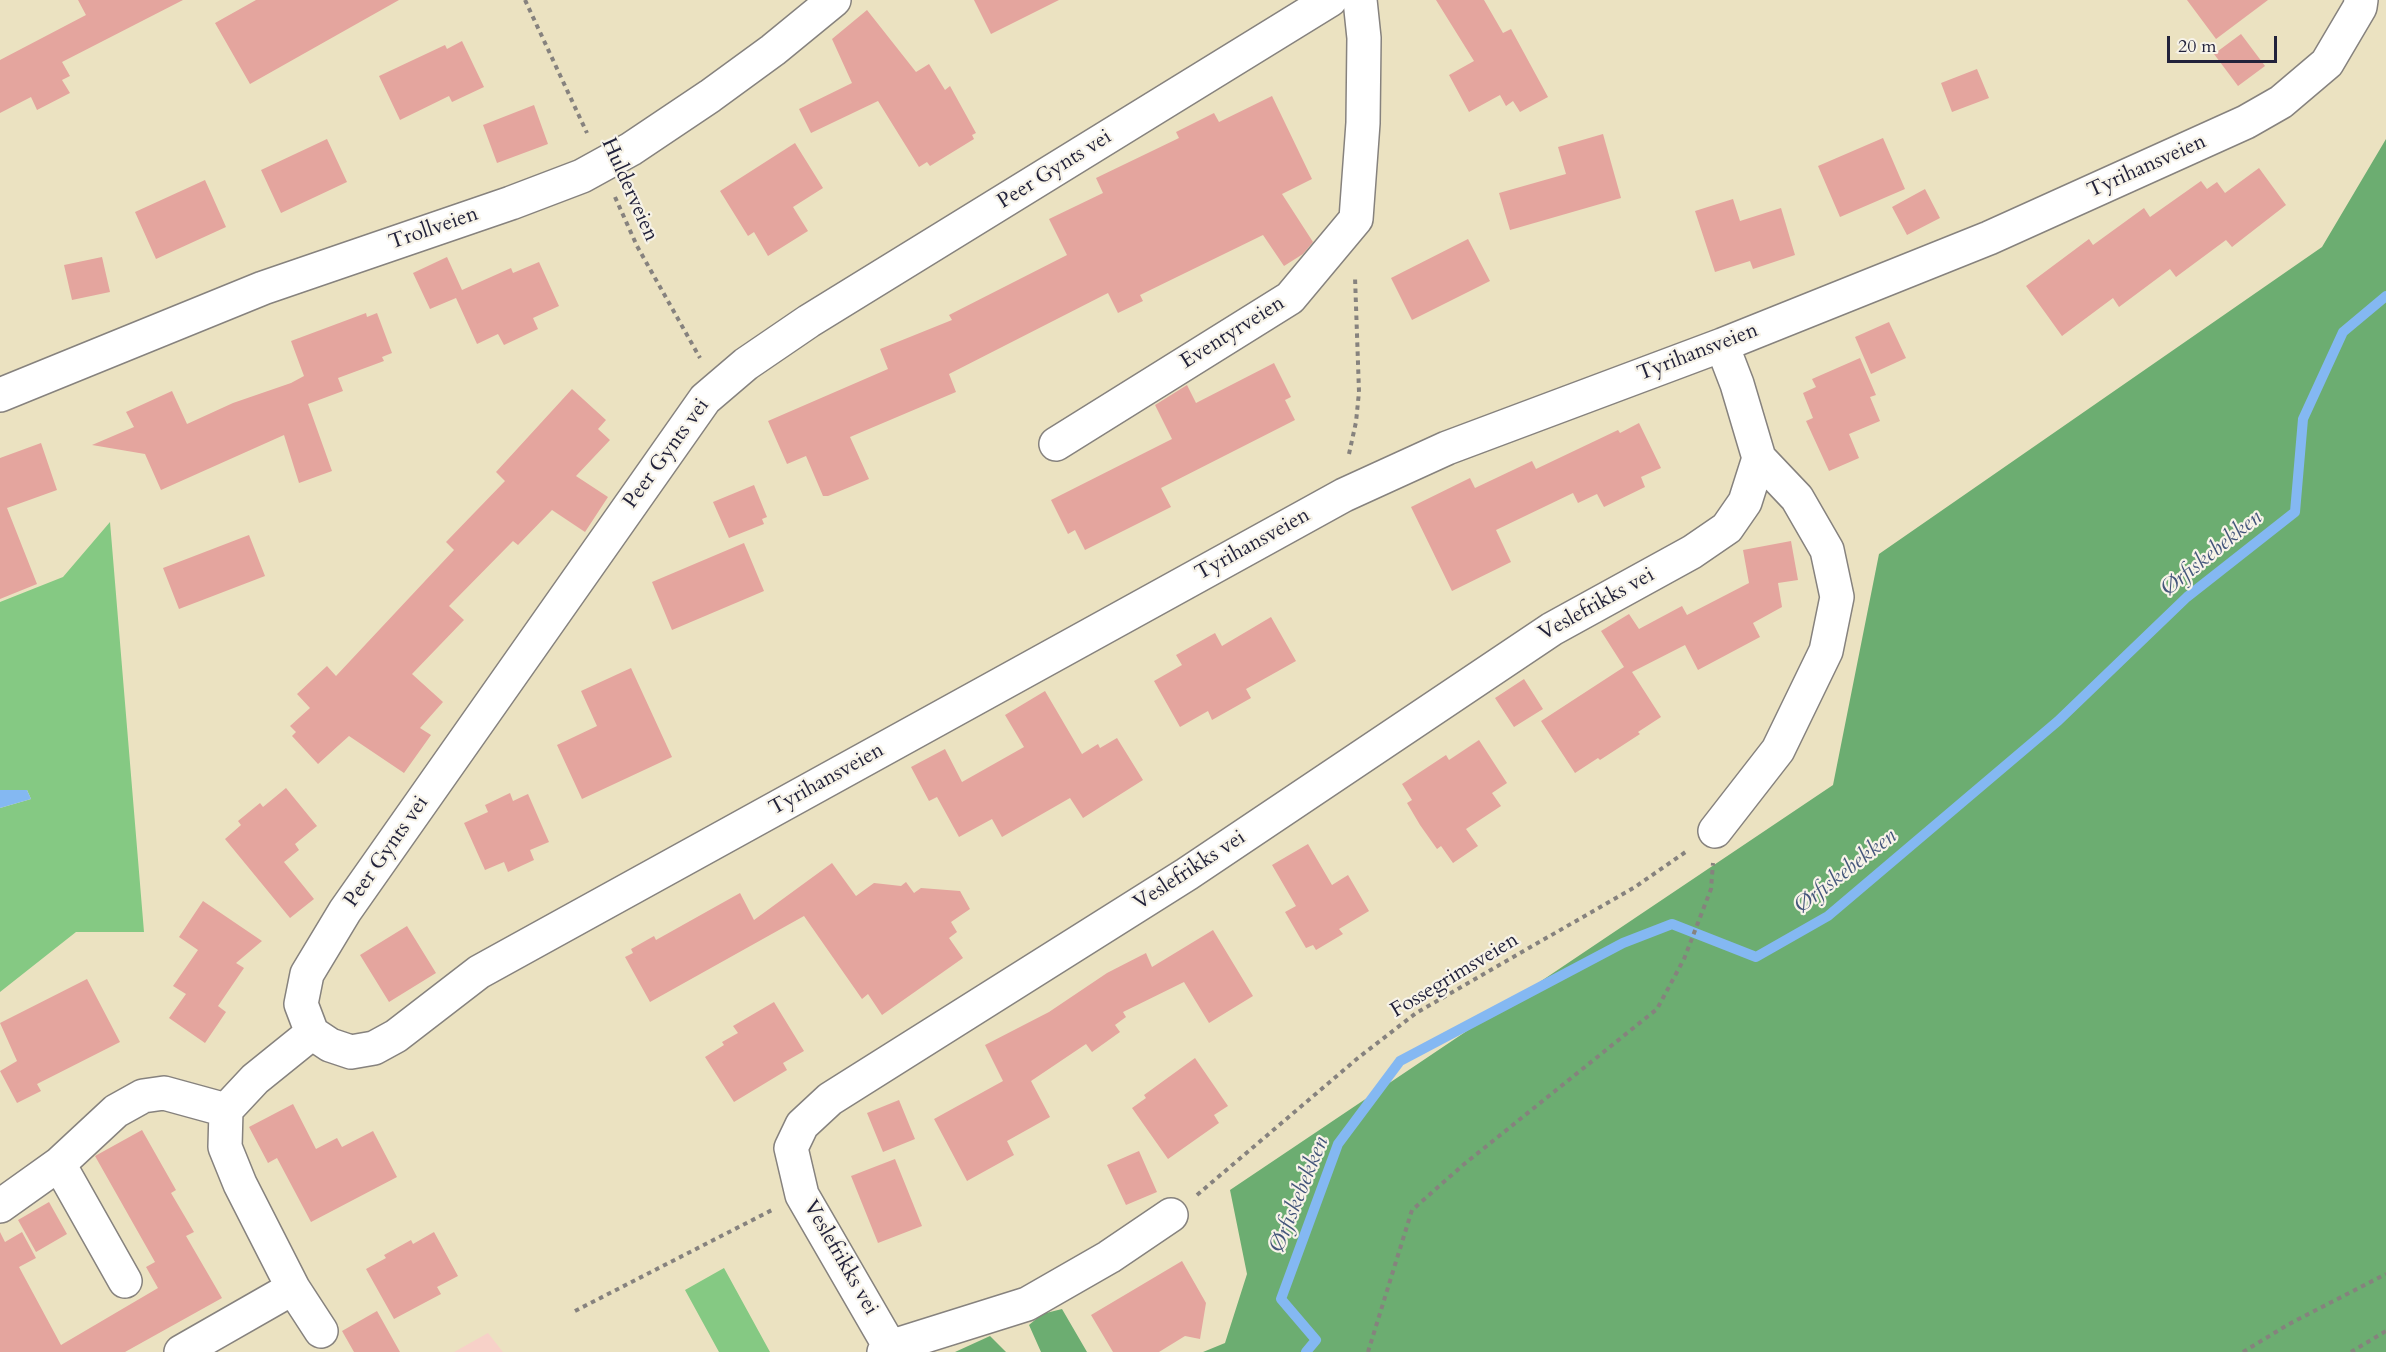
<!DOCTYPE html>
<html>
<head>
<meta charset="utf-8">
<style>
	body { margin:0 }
	#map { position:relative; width:2386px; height:1352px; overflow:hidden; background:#ebe2c1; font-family:Cardo,serif }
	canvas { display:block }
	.scale { position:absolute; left:2167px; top:36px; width:110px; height:27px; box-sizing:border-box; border:3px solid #22223b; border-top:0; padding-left:8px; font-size:18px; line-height:21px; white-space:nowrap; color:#22223b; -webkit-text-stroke:4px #f7f3e8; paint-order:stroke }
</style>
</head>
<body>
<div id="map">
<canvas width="2386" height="1352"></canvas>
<div class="scale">20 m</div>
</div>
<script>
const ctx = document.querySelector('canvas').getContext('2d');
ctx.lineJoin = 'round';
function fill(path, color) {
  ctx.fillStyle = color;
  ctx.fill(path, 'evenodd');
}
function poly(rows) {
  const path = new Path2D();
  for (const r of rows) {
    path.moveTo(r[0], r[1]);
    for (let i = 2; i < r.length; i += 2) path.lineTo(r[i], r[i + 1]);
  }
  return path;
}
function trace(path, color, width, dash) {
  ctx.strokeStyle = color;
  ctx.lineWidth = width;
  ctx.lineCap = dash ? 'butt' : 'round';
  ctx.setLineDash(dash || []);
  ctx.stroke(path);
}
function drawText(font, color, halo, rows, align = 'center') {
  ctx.font = font + ' Cardo,serif';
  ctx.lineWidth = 4.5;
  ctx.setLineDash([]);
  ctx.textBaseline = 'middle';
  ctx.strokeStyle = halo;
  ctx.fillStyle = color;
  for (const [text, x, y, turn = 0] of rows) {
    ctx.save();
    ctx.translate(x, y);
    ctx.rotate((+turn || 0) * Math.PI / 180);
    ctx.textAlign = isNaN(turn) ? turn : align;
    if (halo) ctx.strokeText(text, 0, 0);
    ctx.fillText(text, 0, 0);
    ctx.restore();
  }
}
fill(poly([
	[488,1333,503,1352,454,1352]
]), '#f7d1c8');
fill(poly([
	[110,522,144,932,76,932,0,992,0,808,31,799,27,790,0,790,0,602,63,577],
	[724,1268,770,1352,719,1352,685,1290]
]), '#85c983');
fill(poly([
	[2386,139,2386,1352,1203,1352,1225,1343,1247,1274,1230,1190,1833,785,1879,554,2322,247],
	[1062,1309,1087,1352,1041,1352,1029,1325,1042,1314],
	[990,1336,1006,1352,955,1352]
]), '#6cad71');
fill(poly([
	[0,790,27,790,31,799,0,808]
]), '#84b8f2');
trace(poly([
	[1306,1352,1316,1340,1281,1299,1338,1144,1400,1061,1623,943,1672,924,1756,957,1828,916,2058,721,2187,597,2295,512,2303,419,2343,332,2386,296]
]), '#84b8f2', 10);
fill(poly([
	[78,0,183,0,62,62,70,76,62,80,70,93,37,110,31,97,0,113,0,60,86,15],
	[256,0,399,0,250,84,215,23],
	[974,0,1059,0,991,34],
	[1436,0,1484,0,1503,33,1511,29,1548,97,1520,112,1513,101,1506,106,1500,95,1469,112,1449,75,1474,61],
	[2187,0,2268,0,2216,39],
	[867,10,916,72,929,64,945,90,950,86,976,133,972,135,974,139,930,166,927,162,919,167,878,101,811,133,799,109,852,83,832,39],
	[2241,34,2265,66,2238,86,2214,54],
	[462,41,484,87,452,102,449,96,400,120,379,76,445,45,447,49],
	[1977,69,1989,98,1952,112,1941,83],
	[1272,96,1312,179,1282,194,1313,242,1303,254,1284,266,1263,235,1140,295,1143,301,1118,313,1108,293,949,374,956,392,850,437,869,479,828,496,823,496,806,456,787,464,768,421,888,369,880,349,952,320,949,315,1067,255,1049,219,1103,193,1096,178,1179,138,1176,132,1214,113,1219,122],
	[534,105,548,144,497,163,483,125],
	[1603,134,1621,198,1510,230,1499,193,1566,174,1558,147],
	[1883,138,1905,189,1840,217,1818,166],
	[327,139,347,182,281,213,261,170],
	[795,143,823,188,793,207,808,231,768,256,754,232,748,236,720,191],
	[2259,168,2286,205,2232,247,2226,240,2176,277,2170,269,2119,307,2113,298,2062,336,2026,286,2089,239,2093,245,2144,208,2150,217,2201,181,2207,189,2217,182,2225,193],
	[205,180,226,227,156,259,135,212],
	[1925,189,1940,218,1907,235,1892,207],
	[1733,199,1740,221,1781,208,1795,255,1753,269,1750,261,1715,272,1695,211],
	[1468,239,1490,281,1412,320,1391,278],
	[102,257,110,292,72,300,64,265],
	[447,257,462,290,511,268,513,273,539,262,559,306,533,318,538,329,504,345,498,334,477,344,456,298,430,309,413,273],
	[366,313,367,317,377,313,392,353,382,357,384,361,338,378,343,391,308,404,332,471,299,483,284,435,161,490,145,454,92,445,134,427,126,412,172,391,187,424,233,403,291,383,304,376,291,341],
	[1889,322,1906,358,1871,374,1855,337],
	[1860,358,1876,395,1870,397,1880,421,1849,434,1859,458,1829,471,1806,421,1813,418,1803,393,1816,387,1812,379],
	[1274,363,1291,397,1285,400,1295,420,1161,488,1171,507,1085,550,1075,530,1068,534,1051,500,1172,439,1155,405,1187,385,1196,403],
	[572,389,606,420,598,429,610,440,576,476,608,497,585,532,552,510,518,545,513,541,449,606,464,620,412,674,443,702,420,728,431,735,404,773,349,736,318,764,292,736,296,732,290,726,310,708,297,694,327,666,336,676,454,550,446,542,505,481,496,472],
	[1639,423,1661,468,1641,477,1645,487,1604,507,1597,494,1578,503,1573,493,1496,530,1511,562,1452,591,1411,507,1470,478,1475,488,1532,461,1536,469,1618,430,1620,433],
	[41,443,57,490,7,508,37,584,0,599,0,458],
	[754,485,767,517,762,519,764,524,729,538,713,502],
	[249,535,265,576,179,609,163,568],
	[1791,541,1798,580,1778,583,1782,607,1753,623,1760,637,1698,670,1685,645,1632,672,1661,717,1638,732,1640,734,1600,760,1598,758,1575,773,1541,721,1624,667,1601,631,1629,614,1639,629,1682,606,1687,615,1749,583,1743,550],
	[744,543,764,591,672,630,652,582],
	[1271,617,1296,661,1246,689,1251,698,1212,720,1208,711,1180,727,1154,681,1182,665,1176,655,1215,633,1222,646],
	[631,668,672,757,582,799,557,745,597,726,581,691],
	[1524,679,1543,709,1514,727,1495,698],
	[1045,691,1082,754,1098,744,1100,748,1117,738,1143,780,1083,818,1070,798,1002,837,992,819,959,837,937,797,929,801,911,767,945,749,962,782,1024,747,1005,715],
	[1479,740,1507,783,1492,793,1501,806,1466,829,1478,846,1453,863,1441,846,1437,849,1420,825,1407,803,1412,800,1402,784,1446,755,1449,760],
	[286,788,317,826,295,844,299,850,284,862,314,899,290,918,225,839,241,825,238,821,260,803,263,807],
	[510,793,513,801,528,794,549,842,530,850,534,860,508,872,504,862,485,870,464,823,488,812,485,805],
	[1308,844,1332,885,1348,875,1369,911,1339,929,1343,934,1316,950,1313,945,1306,948,1285,912,1296,906,1272,865],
	[832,863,856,896,874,883,901,886,906,882,914,893,921,888,960,891,970,909,951,922,957,932,949,938,963,958,882,1015,868,994,862,999,804,916,650,1002,625,957,633,953,631,949,654,936,656,940,740,893,754,920],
	[203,901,262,941,236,963,244,968,218,1006,226,1012,205,1043,169,1018,186,994,173,986,198,950,179,937],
	[407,926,436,973,389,1002,360,955],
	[1213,930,1253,996,1209,1023,1184,982,1123,1012,1126,1017,1115,1025,1120,1032,1092,1052,1086,1044,1031,1081,1050,1117,1007,1141,1014,1155,967,1181,934,1119,1003,1081,985,1045,1049,1012,1107,973,1146,953,1152,967],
	[87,979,120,1042,37,1084,41,1091,17,1103,0,1071,17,1061,0,1023],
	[774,1002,804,1051,783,1063,787,1070,734,1102,705,1057,724,1045,722,1042,738,1033,733,1026],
	[1195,1058,1228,1106,1214,1115,1219,1123,1168,1159,1132,1108,1146,1098,1144,1095],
	[899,1100,915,1139,883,1152,867,1113],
	[293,1104,316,1149,337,1138,342,1147,373,1131,397,1177,311,1222,277,1158,268,1163,249,1127],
	[142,1130,176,1190,171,1193,194,1232,186,1236,222,1298,125,1352,0,1352,0,1232,5,1242,22,1232,36,1258,19,1267,61,1345,158,1288,146,1267,155,1262,95,1156],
	[1139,1151,1157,1192,1126,1205,1107,1165],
	[895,1159,922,1226,878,1243,851,1176],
	[49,1202,67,1234,36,1252,18,1220],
	[434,1232,458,1276,437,1287,441,1294,394,1319,366,1269,386,1258,384,1255,411,1240,413,1244],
	[1182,1261,1206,1303,1200,1339,1185,1336,1159,1352,1113,1352,1091,1315],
	[377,1311,400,1352,354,1352,342,1331]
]), '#e4a59e');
const minor = poly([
	[0,395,263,288,511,203,582,176,631,149,710,96,773,50,834,0],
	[1056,444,1290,298,1356,219,1363,123,1364,38,1360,0],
	[1715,831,1778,750,1826,651,1837,597,1827,550,1797,498,1759,458],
	[312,1033,330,1045,351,1052,374,1048,396,1036,479,972,1344,495,1447,448,1722,345,1989,238,2246,122,2281,102,2327,63,2360,7,2361,0],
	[312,1033,301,1004,307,974,345,911,705,399,746,364,809,321,1330,0],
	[312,1033,255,1079,226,1110,225,1147,240,1184,293,1288,321,1331],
	[59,1164,125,1281],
	[0,1206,59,1164,116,1111,143,1096,164,1093,226,1110],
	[890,1347,802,1195,791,1148,802,1125,830,1099,1187,874,1552,629,1692,552,1727,528,1745,502,1759,458,1737,384,1722,345],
	[181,1352,293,1288],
	[884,1352,890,1347,1027,1304,1109,1257,1171,1215]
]);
trace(minor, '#86827e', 36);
trace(poly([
	[525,0,587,133],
	[615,197,637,246,700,358],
	[1349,454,1356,422,1359,392,1355,277],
	[1197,1195,1358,1058,1416,1013,1635,887,1687,851],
	[575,1311,772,1210],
	[1368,1352,1412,1210,1463,1165,1657,1009,1684,959,1711,889,1713,863],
	[2243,1352,2289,1324,2386,1274],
	[2351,1352,2386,1331]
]), '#86827e', 4, [4.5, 4.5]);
trace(minor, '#fff', 33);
drawText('21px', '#22223b', '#f7f3e8', [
	["Tyrihansveien",2147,167,-24],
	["Peer Gynts vei",1055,170,-32],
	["Hulderveien",629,190,66],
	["Trollveien",434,229,-19],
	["Eventyrveien",1233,333,-32],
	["Tyrihansveien",1698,353,-21],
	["Peer Gynts vei",667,454,-54],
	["Tyrihansveien",1253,545,-29],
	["Veslefrikks vei",1597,605,-29],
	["Tyrihansveien",827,780,-29],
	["Peer Gynts vei",387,852,-55],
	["Veslefrikks vei",1190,871,-33],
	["Fossegrimsveien",1455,976,-31],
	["Veslefrikks vei",840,1258,60]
]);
drawText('italic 22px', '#44567b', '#f7f3e8', [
	["Ørfiskebekken",2212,554,-39],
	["Ørfiskebekken",1846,872,-38],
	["Ørfiskebekken",1300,1195,-68]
]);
</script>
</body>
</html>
